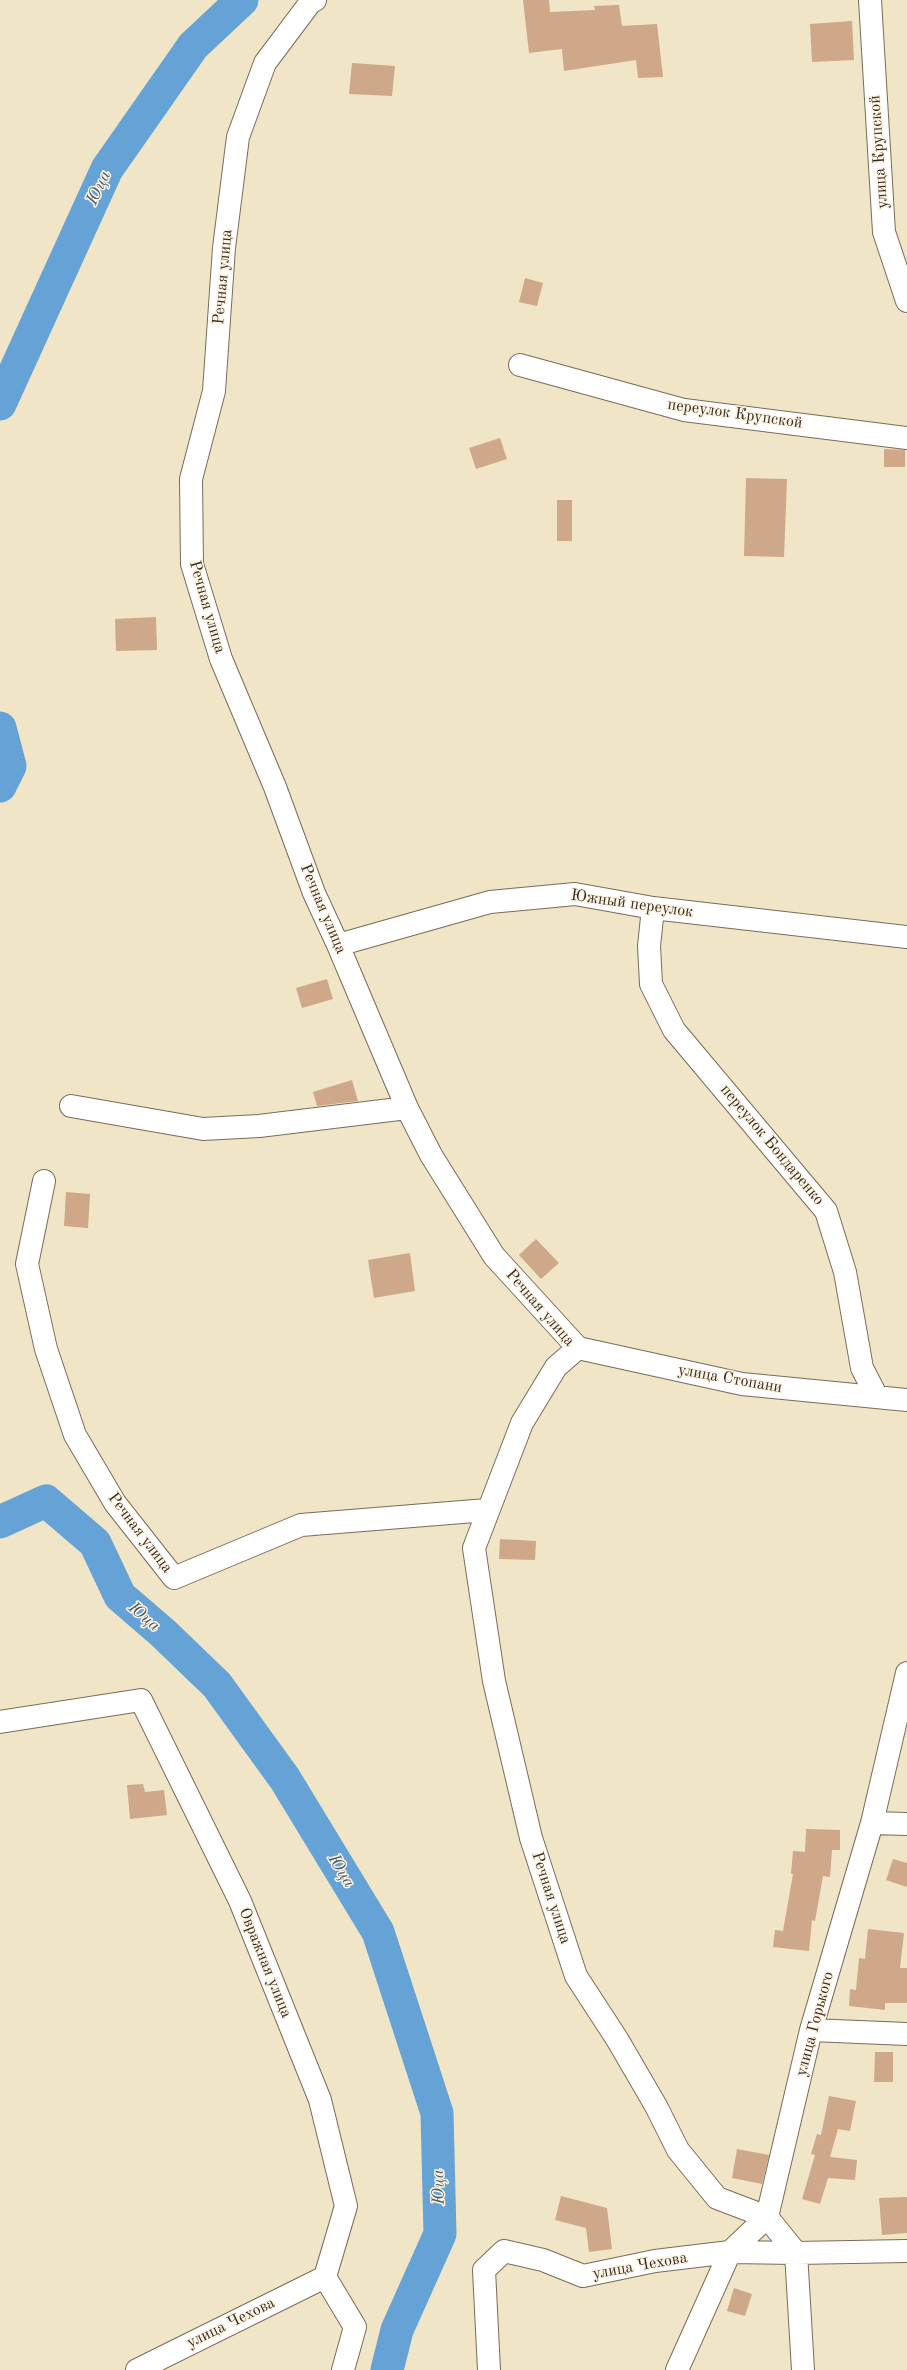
<!DOCTYPE html>
<html>
<head>
<meta charset="utf-8">
<style>
	body { margin:0 }
	canvas { display:block; background:#f0e5c7 }
</style>
</head>
<body>
<canvas width="907" height="2370"></canvas>
<script>
const ctx = document.querySelector('canvas').getContext('2d');
ctx.lineJoin = 'round';
function poly(rows) {
  const path = new Path2D();
  for (const r of rows) {
    path.moveTo(r[0], r[1]);
    for (let i = 2; i < r.length; i += 2) path.lineTo(r[i], r[i + 1]);
  }
  return path;
}
function trace(path, color, width, dash) {
  ctx.strokeStyle = color;
  ctx.lineWidth = width;
  ctx.lineCap = dash ? 'butt' : 'round';
  ctx.setLineDash(dash || []);
  ctx.stroke(path);
}
function fill(path, color) {
  ctx.fillStyle = color;
  ctx.fill(path, 'evenodd');
}
function drawText(font, color, halo, rows, align = 'center') {
  ctx.font = font + ' "Old Standard TT",serif';
  ctx.lineWidth = 3;
  ctx.setLineDash([]);
  ctx.textBaseline = 'middle';
  ctx.strokeStyle = halo;
  ctx.fillStyle = color;
  for (const [text, x, y, turn = 0] of rows) {
    ctx.save();
    ctx.translate(x, y);
    ctx.rotate((+turn || 0) * Math.PI / 180);
    ctx.textAlign = isNaN(turn) ? turn : align;
    if (halo) ctx.strokeText(text, 0, 0);
    ctx.fillText(text, 0, 0);
    ctx.restore();
  }
}
trace(poly([
	[0,404,107,169,193,46,242,0],
	[0,728,10,766,0,786],
	[0,1522,46,1501,95,1543,120,1596,163,1633,217,1685,285,1779,378,1932,437,2113,440,2234,397,2330,387,2370]
]), '#65a3d7', 33);
fill(poly([
	[523,0,549,0,550,12,595,10,594,6,619,5,622,26,657,24,663,77,638,78,636,60,564,71,562,49,529,53],
	[852,21,854,60,812,62,810,24],
	[352,63,395,66,392,96,349,94],
	[525,278,543,283,537,306,519,302],
	[500,438,507,459,476,469,469,448],
	[884,449,905,450,905,467,884,467],
	[746,478,787,479,784,557,744,556],
	[557,500,572,500,572,541,557,541],
	[156,617,157,650,116,651,115,619],
	[327,979,333,999,302,1008,296,988],
	[352,1080,358,1101,317,1106,313,1092],
	[66,1192,90,1194,88,1228,64,1226],
	[536,1239,559,1263,541,1279,519,1255],
	[410,1253,415,1291,374,1298,368,1260],
	[500,1539,536,1541,535,1560,499,1559],
	[143,1784,145,1792,164,1790,167,1815,130,1819,127,1785],
	[806,1829,840,1830,840,1850,832,1850,830,1877,823,1876,815,1921,812,1920,809,1951,773,1947,775,1930,783,1931,793,1874,791,1874,793,1851,805,1852],
	[893,1859,907,1863,907,1887,886,1880],
	[868,1929,904,1933,900,1968,907,1968,907,2003,885,2003,885,2010,849,2006,850,1989,856,1990,859,1958,865,1959],
	[875,2052,893,2052,893,2082,874,2082],
	[829,2096,856,2101,850,2131,838,2129,830,2157,857,2160,855,2180,828,2178,820,2204,802,2199,815,2155,811,2154,817,2134,821,2135],
	[737,2149,769,2155,762,2184,732,2178],
	[561,2196,607,2208,612,2249,589,2252,586,2228,555,2220],
	[907,2197,907,2233,882,2235,879,2198],
	[734,2288,752,2294,745,2316,727,2311]
]), '#cea888');
const minor = poly([
	[315,0,310,3,265,63,238,137,224,248,214,391,191,479,192,564,221,659,275,787,314,893,338,945,407,1108,431,1155,494,1256,578,1348,556,1367,522,1423,474,1548,494,1681,531,1838,576,1976,617,2039,656,2106,678,2150,717,2198,767,2217,730,2252,677,2370],
	[870,0,884,232,907,301],
	[520,365,684,410,907,438],
	[653,908,649,946,651,984,674,1030,826,1211,845,1272,862,1368,877,1397],
	[338,945,490,902,575,894,653,908,907,937],
	[71,1106,203,1129,259,1126,407,1108],
	[44,1181,27,1264,46,1349,75,1435,115,1503,174,1578,301,1525,487,1510],
	[578,1348,742,1384,907,1400],
	[0,1722,141,1700,240,1901,320,2100,346,2206,325,2277,355,2327,343,2370],
	[872,1823,907,1824],
	[811,2030,907,2034],
	[137,2370,325,2277],
	[489,2370,484,2270,504,2251,543,2260,583,2276,655,2261,730,2252,796,2253,907,2251],
	[803,2370,796,2253,767,2217,811,2030,872,1823,907,1673]
]);
trace(minor, '#7a6b59', 24);
trace(minor, '#fff', 22);
drawText('16px', '#3b2a1e', '#fcf5e5', [
	["улица Крупской",879,152,-94],
	["Речная улица",223,277,-85],
	["переулок Крупской",735,414,8],
	["Речная улица",207,607,74],
	["Южный переулок",632,904,8],
	["Речная улица",323,909,67],
	["переулок Бондаренко",772,1145,50],
	["Речная улица",540,1308,49],
	["улица Стопани",730,1379,10],
	["Речная улица",140,1533,53],
	["Речная улица",551,1898,72],
	["Овражная улица",265,1963,68],
	["улица Горького",815,2024,-75],
	["улица Чехова",640,2266,-10],
	["улица Чехова",231,2323,-26]
]);
drawText('italic 17px', '#4c5a68', '#fcf5e5', [
	["Юца",99,188,-64],
	["Юца",144,1617,40],
	["Юца",341,1871,59],
	["Юца",439,2187,-91]
]);
</script>
</body>
</html>
